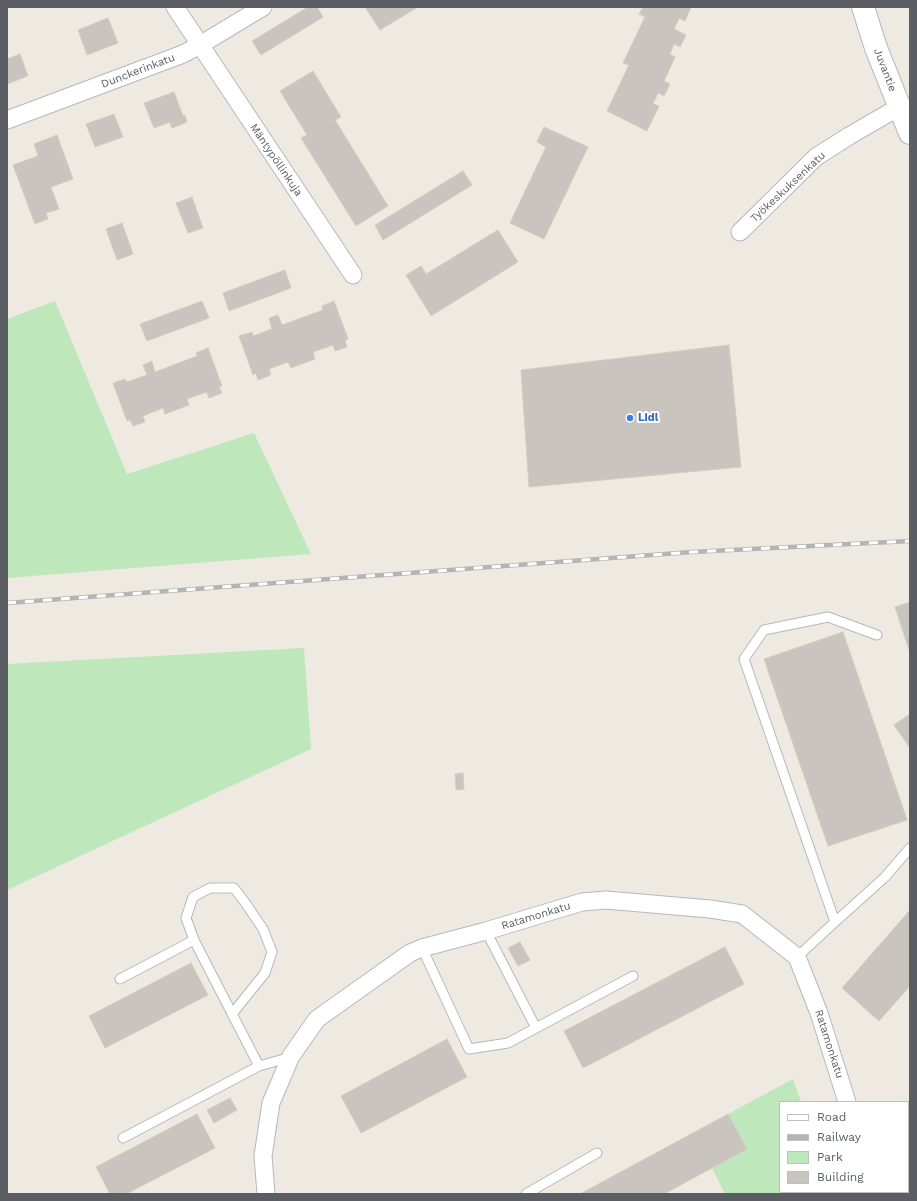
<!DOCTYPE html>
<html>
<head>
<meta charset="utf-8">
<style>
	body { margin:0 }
	#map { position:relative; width:917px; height:1201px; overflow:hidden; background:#eeeae1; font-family:"Work Sans",sans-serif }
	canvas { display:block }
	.frame { position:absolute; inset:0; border:8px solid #5a5e63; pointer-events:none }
	.legend { position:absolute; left:779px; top:1101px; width:130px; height:92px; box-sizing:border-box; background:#fff; border:1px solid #bdbfc1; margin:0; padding:5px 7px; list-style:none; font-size:12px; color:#5a5e63 }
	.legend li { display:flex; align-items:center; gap:8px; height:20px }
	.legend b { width:20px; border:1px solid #bdbfc1 }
</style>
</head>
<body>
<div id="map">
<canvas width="917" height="1201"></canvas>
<div class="frame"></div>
<ul class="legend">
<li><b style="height:5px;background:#fff"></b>Road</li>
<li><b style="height:5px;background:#b3b4b4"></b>Railway</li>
<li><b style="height:11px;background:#bee7bc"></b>Park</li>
<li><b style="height:11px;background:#c9c5be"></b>Building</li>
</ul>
</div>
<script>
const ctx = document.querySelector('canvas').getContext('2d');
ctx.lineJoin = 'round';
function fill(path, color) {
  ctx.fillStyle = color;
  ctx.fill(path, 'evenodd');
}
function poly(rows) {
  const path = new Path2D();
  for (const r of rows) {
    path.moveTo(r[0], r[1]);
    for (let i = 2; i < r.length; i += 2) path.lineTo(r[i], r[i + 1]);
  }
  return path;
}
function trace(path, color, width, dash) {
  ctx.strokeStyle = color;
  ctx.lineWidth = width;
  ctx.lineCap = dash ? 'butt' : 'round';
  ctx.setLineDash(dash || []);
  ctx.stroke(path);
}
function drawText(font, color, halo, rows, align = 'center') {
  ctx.font = font + ' "Work Sans",sans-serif';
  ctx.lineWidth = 4;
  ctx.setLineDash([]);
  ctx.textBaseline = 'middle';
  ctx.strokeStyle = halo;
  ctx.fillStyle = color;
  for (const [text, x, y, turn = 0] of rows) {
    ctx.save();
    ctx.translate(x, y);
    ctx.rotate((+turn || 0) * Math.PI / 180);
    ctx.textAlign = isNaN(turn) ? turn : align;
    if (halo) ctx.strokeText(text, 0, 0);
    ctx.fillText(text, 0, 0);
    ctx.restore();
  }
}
fill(poly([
	[55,301,127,474,254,433,311,554,7,578,7,319],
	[304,648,311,749,7,890,7,664],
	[793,1079,801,1102,780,1102,780,1192,830,1192,831,1194,725,1194,712,1168,747,1149,728,1114]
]), '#bee7bc');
const building = poly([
	[308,7,317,7,323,17,261,55,252,41,308,7],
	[365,7,418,7,380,30,365,7],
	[643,7,691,7,685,21,679,18,674,29,686,35,680,47,674,44,670,54,675,57,664,81,670,84,664,96,658,93,653,104,659,106,647,131,607,111,629,65,623,63,645,17,639,14,643,7],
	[108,18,118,43,87,55,78,30,108,18],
	[20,54,28,76,7,84,7,59,20,54],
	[313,71,341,117,335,120,388,206,356,226,301,138,307,135,280,91,313,71],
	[174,92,183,116,185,115,187,122,172,128,170,122,154,128,144,103,174,92],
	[114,114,123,137,95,147,86,124,114,114],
	[544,127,588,147,544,239,510,223,546,147,537,142,544,127],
	[57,135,73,179,51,187,59,209,46,213,48,219,35,224,13,165,38,156,34,144,57,135],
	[463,171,472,185,383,240,375,225,463,171],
	[192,197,203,228,188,233,176,203,192,197],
	[122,223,133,254,117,260,106,229,122,223],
	[498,230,518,262,431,316,406,275,421,266,426,274,498,230],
	[285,270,291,288,229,311,223,293,285,270],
	[202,301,209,318,147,341,140,324,202,301],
	[334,301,348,339,345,340,347,347,335,351,333,345,313,352,315,359,291,368,288,362,269,369,271,375,258,380,256,373,253,375,239,336,252,332,253,336,272,329,269,318,278,315,282,325,323,310,322,306,334,301],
	[729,345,741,467,529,487,521,370,729,345],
	[208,348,222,386,219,387,222,393,209,398,207,392,187,399,189,405,165,414,163,408,143,416,145,422,133,426,130,420,127,421,113,383,125,379,127,382,147,375,143,365,152,361,155,372,197,356,196,353,208,348],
	[910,602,910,653,895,607,910,602],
	[843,632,907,820,828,846,764,659,843,632],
	[910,714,910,748,894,725,910,714],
	[463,773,464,789,456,790,455,774,463,773],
	[910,910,910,986,879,1021,842,988,910,910],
	[520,942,530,960,518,966,508,948,520,942],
	[725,947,744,984,583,1068,564,1031,725,947],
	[191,963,208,995,105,1048,89,1016,191,963],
	[447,1039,467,1077,361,1133,341,1096,447,1039],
	[230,1098,237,1110,214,1123,207,1110,230,1098],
	[197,1114,215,1148,126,1194,110,1194,96,1167,197,1114],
	[728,1114,747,1149,664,1194,580,1194,728,1114],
	[910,1183,910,1194,900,1194,900,1192,908,1192,908,1184,910,1183]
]);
fill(building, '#c9c5be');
trace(building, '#d3ccbf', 1);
const service = poly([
	[835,922,885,877,910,848],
	[486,931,536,1028],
	[194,940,186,918,193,897,210,888,234,888,244,901,263,929,272,952,265,973,232,1014],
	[422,948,469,1049,508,1043,633,976],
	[797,957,835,922,744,659,764,630,828,617,877,635],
	[120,979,194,940,259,1066],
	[123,1138,259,1066,291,1057],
	[526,1194,597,1153]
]);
const minor = poly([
	[175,7,353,275],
	[7,120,183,54,200,45,263,7],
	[740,232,816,157,849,136,899,107],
	[876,1192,877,1194],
	[266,1194,263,1156,271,1103,291,1056,317,1019,410,953,422,948,486,931,582,902,606,900,710,909,742,914,797,957,819,1013,847,1102]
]);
const secondary = poly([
	[863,7,876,48,910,133]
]);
trace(service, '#b4b8bd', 11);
trace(minor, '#b4b8bd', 19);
trace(secondary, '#b5b9bf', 24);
trace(service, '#fff', 9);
trace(minor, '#fff', 17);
trace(secondary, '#fff', 22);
const rail = poly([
	[7,603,692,552,910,541]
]);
trace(rail, '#b3b4b4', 4.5);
trace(rail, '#fff', 3, [9]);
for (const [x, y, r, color] of [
	[630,418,4,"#3f7fe0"]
]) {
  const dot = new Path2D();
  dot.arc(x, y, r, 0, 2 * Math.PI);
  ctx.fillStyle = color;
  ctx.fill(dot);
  trace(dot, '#fff', 1.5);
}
drawText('11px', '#5a5e63', '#fff', [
	["Juvantie",885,70,69],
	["Dunckerinkatu",138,71,-21],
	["Mäntypöllinkuja",276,160,56],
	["Työkeskuksenkatu",788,187,-43],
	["Ratamonkatu",536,916,-17],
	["Ratamonkatu",829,1044,72]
]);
drawText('bold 11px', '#366cbe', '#fff', [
	["Lidl",638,418]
], 'left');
</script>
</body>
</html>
